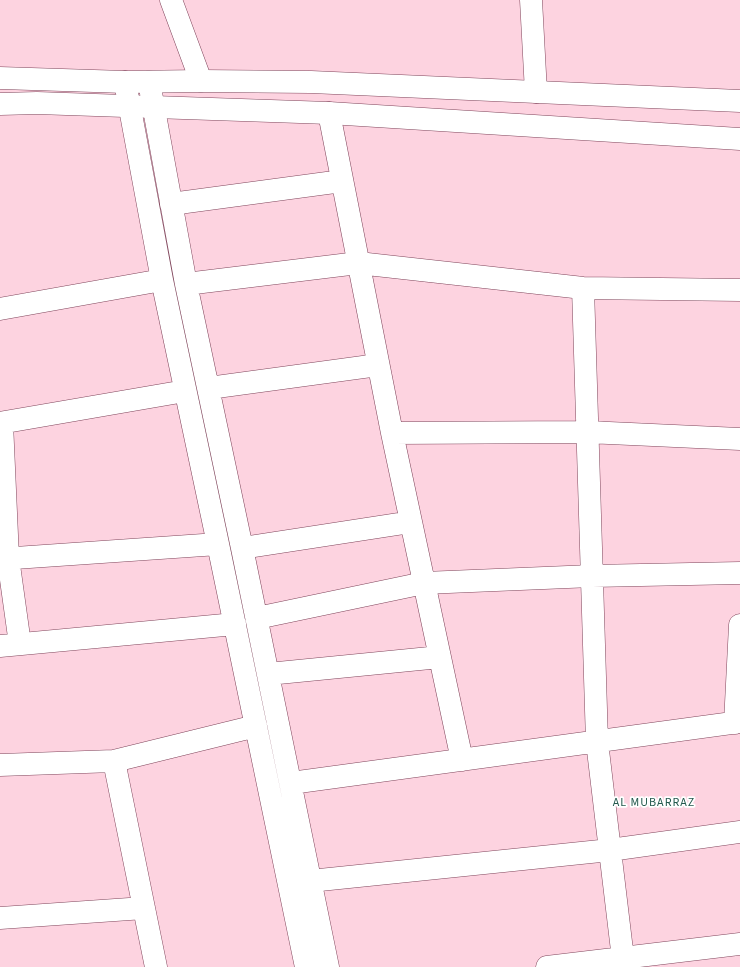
<!DOCTYPE html>
<html>
<head>
<meta charset="utf-8">
<style>
	body { margin:0 }
	canvas { display:block; background:#fdd3e0 }
</style>
</head>
<body>
<canvas width="740" height="967"></canvas>
<script>
const ctx = document.querySelector('canvas').getContext('2d');
ctx.lineJoin = 'round';
function poly(rows) {
  const path = new Path2D();
  for (const r of rows) {
    path.moveTo(r[0], r[1]);
    for (let i = 2; i < r.length; i += 2) path.lineTo(r[i], r[i + 1]);
  }
  return path;
}
function trace(path, color, width, dash) {
  ctx.strokeStyle = color;
  ctx.lineWidth = width;
  ctx.lineCap = dash ? 'butt' : 'round';
  ctx.setLineDash(dash || []);
  ctx.stroke(path);
}
function drawText(font, color, halo, rows, align = 'center') {
  ctx.font = font + ' "Source Sans 3",sans-serif';
  ctx.lineWidth = 3.5;
  ctx.setLineDash([]);
  ctx.textBaseline = 'middle';
  ctx.strokeStyle = halo;
  ctx.fillStyle = color;
  for (const [text, x, y, turn = 0] of rows) {
    ctx.save();
    ctx.translate(x, y);
    ctx.rotate((+turn || 0) * Math.PI / 180);
    ctx.textAlign = isNaN(turn) ? turn : align;
    if (halo) ctx.strokeText(text, 0, 0);
    ctx.fillText(text, 0, 0);
    ctx.restore();
  }
}
const street = poly([
	[171,0,201,81],
	[531,0,536,92],
	[125,82,162,280,218,544,306,967],
	[149,82,186,284,242,548,328,967],
	[329,113,392,433,462,760],
	[171,204,342,181],
	[186,284,358,263,583,288,740,290],
	[583,288,597,742,624,967],
	[0,309,162,280],
	[209,388,378,365],
	[0,423,185,391],
	[2,423,8,558,20,644],
	[392,433,587,432,740,439],
	[242,548,411,522],
	[0,559,218,544],
	[257,618,424,583,592,576,740,573],
	[0,646,235,624],
	[268,674,440,657],
	[735,723,740,625],
	[114,761,156,967],
	[0,765,114,761,256,726],
	[291,783,740,722],
	[310,881,610,850,740,832],
	[0,918,144,908],
	[547,967,740,944]
]);
const secondary = poly([
	[0,78,125,82,201,81,311,82,740,101],
	[0,104,37,103,329,113,740,139]
]);
trace(street, '#80465c', 23);
trace(secondary, '#80465c', 23);
trace(street, '#fff', 22);
trace(secondary, '#fff', 22);
ctx.letterSpacing = '1px';
drawText('12px', '#23584d', '#fff', [
	["AL MUBARRAZ",654,803]
]);
ctx.letterSpacing = '0px';
</script>
</body>
</html>
